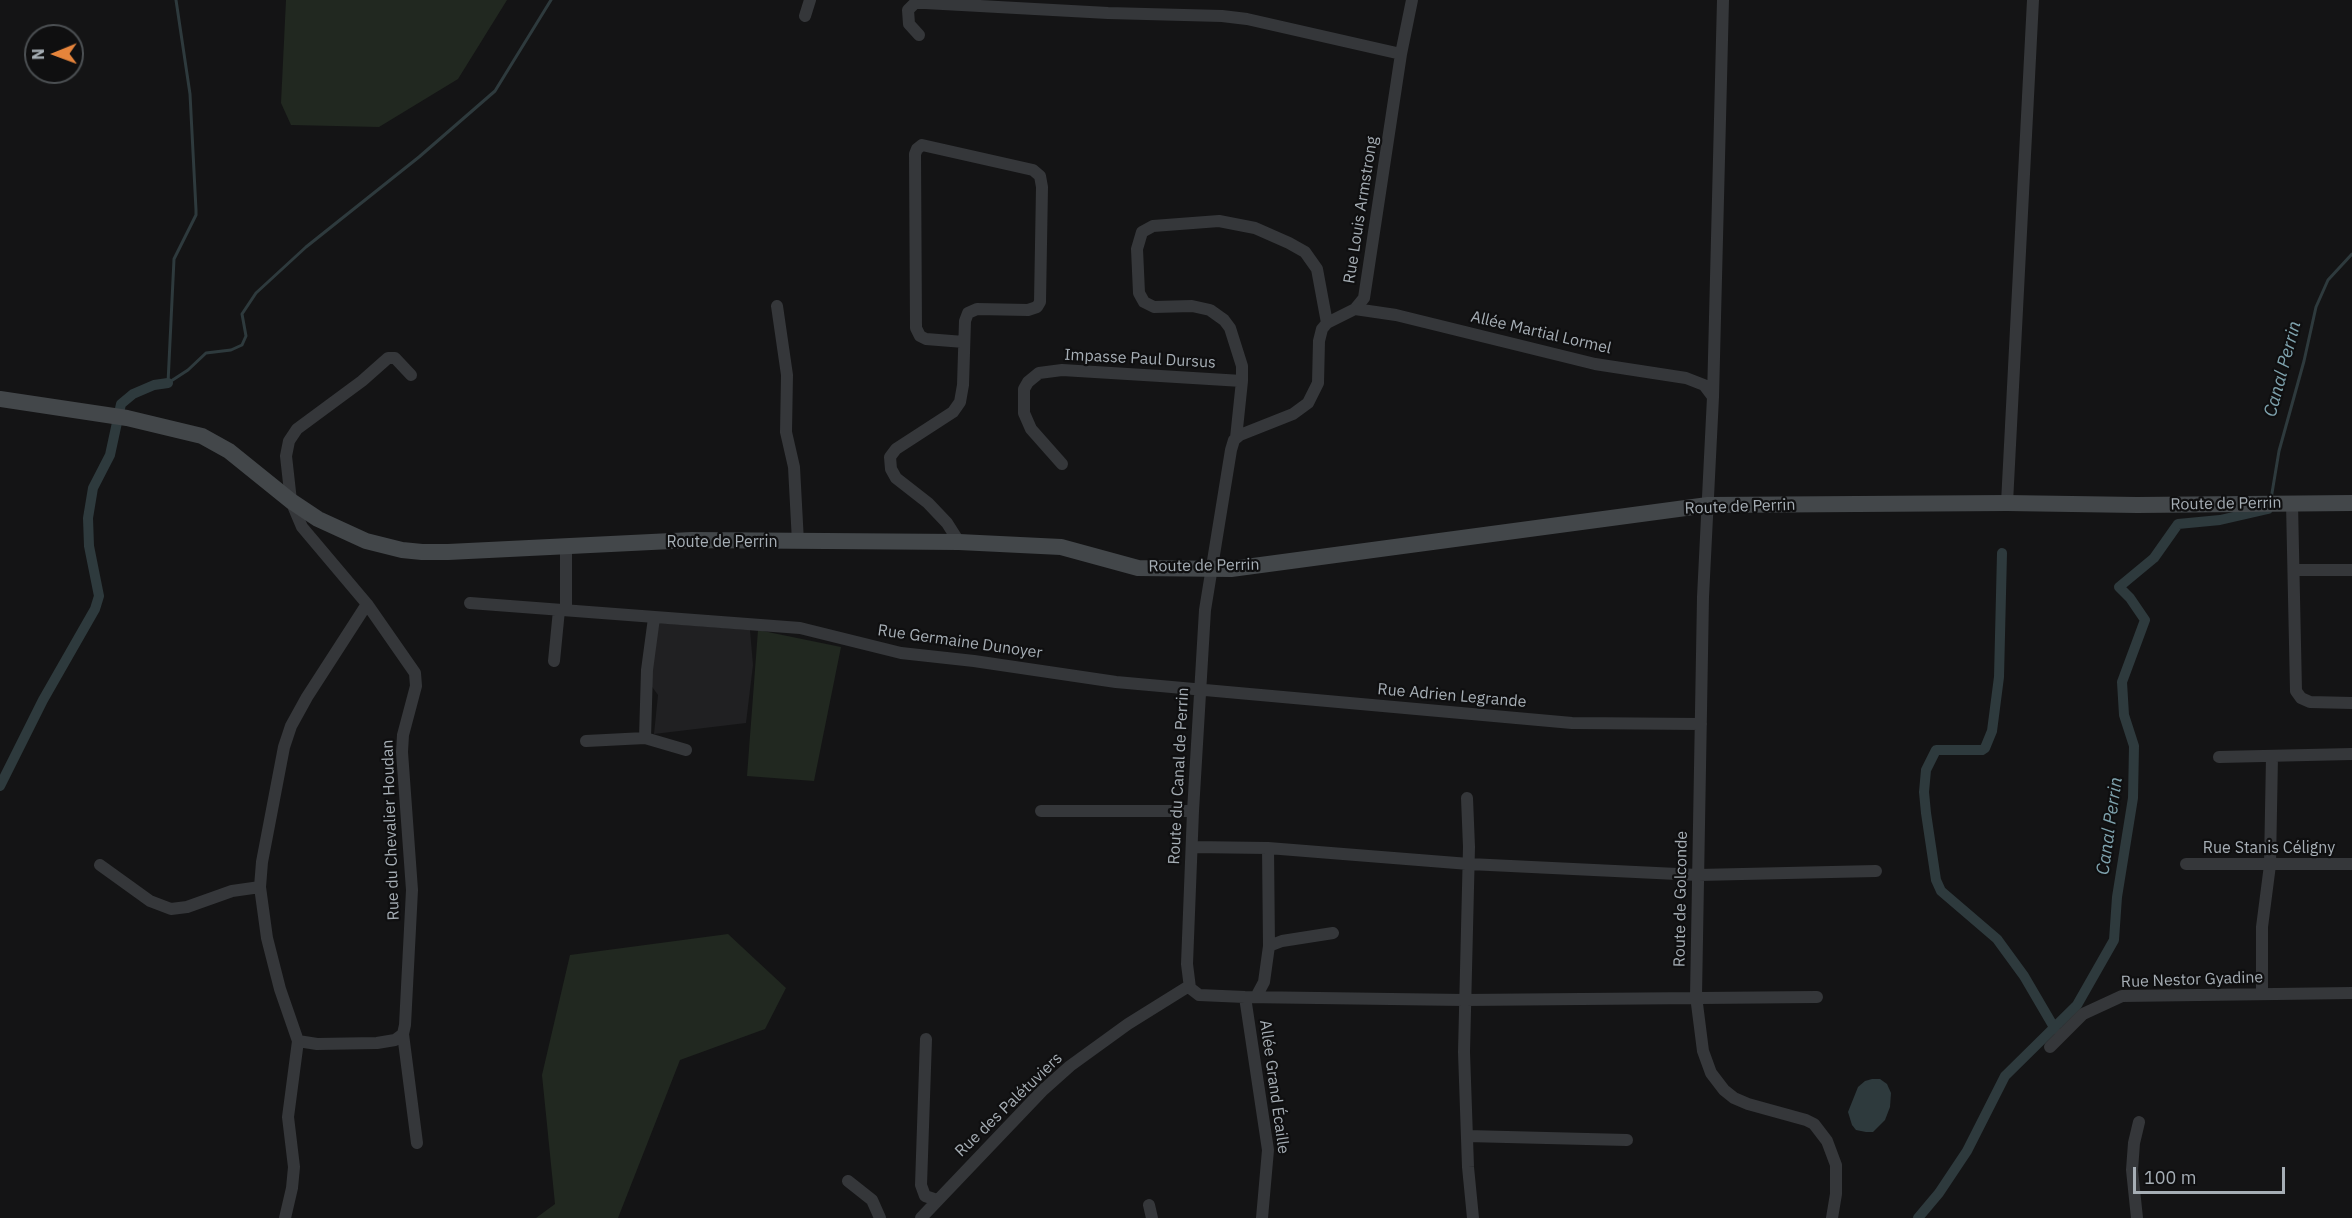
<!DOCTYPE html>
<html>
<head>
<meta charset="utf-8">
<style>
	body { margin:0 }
	#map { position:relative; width:2352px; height:1218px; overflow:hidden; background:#141415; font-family:"IBM Plex Sans",sans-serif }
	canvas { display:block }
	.north { position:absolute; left:24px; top:24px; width:60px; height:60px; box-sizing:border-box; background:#0f0f10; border:2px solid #4b4f52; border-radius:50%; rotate:269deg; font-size:16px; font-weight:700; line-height:24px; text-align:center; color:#a6aeb5 }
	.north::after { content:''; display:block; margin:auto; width:21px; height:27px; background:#e6843b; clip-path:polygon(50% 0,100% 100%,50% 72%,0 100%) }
	.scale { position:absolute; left:2133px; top:1167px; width:152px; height:27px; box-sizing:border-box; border:3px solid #a6aeb5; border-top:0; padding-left:8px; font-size:18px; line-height:21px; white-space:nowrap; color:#a6aeb5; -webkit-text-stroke:4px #0f0f10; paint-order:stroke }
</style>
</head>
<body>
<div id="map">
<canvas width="2352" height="1218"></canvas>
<div class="north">N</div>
<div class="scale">100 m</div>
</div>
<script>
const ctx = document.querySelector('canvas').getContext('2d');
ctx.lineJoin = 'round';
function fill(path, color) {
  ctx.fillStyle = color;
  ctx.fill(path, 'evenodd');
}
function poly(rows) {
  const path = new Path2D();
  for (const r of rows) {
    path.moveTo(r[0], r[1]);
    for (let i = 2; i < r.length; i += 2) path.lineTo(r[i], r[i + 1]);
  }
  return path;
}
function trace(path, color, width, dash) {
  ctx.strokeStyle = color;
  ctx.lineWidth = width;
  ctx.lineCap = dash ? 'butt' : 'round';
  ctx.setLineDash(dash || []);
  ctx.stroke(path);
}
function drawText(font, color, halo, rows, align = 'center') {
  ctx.font = font + ' "IBM Plex Sans",sans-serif';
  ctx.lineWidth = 4.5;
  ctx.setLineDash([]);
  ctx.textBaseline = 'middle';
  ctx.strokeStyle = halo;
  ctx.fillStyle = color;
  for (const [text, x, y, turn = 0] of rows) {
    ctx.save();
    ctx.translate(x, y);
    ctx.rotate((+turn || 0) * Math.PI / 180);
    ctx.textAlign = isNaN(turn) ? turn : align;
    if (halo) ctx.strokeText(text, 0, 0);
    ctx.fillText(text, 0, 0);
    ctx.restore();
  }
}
fill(poly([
	[658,623,750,630,753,665,746,723,654,734,658,695,650,684]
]), '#202022');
fill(poly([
	[286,0,507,0,458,79,379,127,291,125,281,103],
	[758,630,841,647,814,781,747,776],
	[728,934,786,988,765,1029,680,1060,618,1218,536,1218,555,1204,542,1075,570,955]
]), '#212820');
fill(poly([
	[1872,1079,1880,1079,1887,1084,1891,1093,1890,1107,1885,1120,1873,1132,1866,1132,1856,1130,1852,1125,1848,1112,1858,1087,1865,1081]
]), '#2e3a3d');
trace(poly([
	[176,0,190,94,196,210,196,215,174,259,168,383,188,370,206,353,231,350,242,345,246,336,242,314,256,293,306,247,419,157,495,91,551,0],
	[2271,499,2279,451,2304,361,2316,307,2328,280,2352,254]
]), '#2e3a3d', 3);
trace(poly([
	[2002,553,1999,677,1992,731,1985,748,1982,750,1936,750,1926,770,1924,792,1926,813,1936,880,1941,891,1997,939,2024,976,2055,1029],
	[0,786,43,700,95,609,99,596,89,546,88,518,93,488,110,455,121,404,133,394,154,385,168,383],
	[1918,1218,1939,1193,1967,1151,2005,1076,2077,1005,2114,940,2117,897,2133,798,2134,746,2124,715,2122,682,2145,620,2130,598,2119,587,2154,558,2178,524,2220,520,2268,509]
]), '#2e3a3d', 10);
trace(poly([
	[1412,0,1401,54,1364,298,1355,309,1327,323,1322,329,1319,341,1318,383,1308,403,1293,414,1240,435,1234,440,1231,450,1205,610,1193,811,1187,964,1190,988,1199,995,1245,997,1464,1000,1817,997],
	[1723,0,1713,397,1703,597,1696,996,1703,1051,1711,1073,1724,1090,1734,1098,1748,1104,1806,1120,1814,1124,1827,1141,1836,1165,1836,1194,1832,1218],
	[805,16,810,0],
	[919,35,909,24,908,10,915,3,925,3,1108,13,1222,16,1247,19,1401,54],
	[777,306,787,375,786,432,794,467,798,542],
	[1355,309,1396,315,1595,364,1686,378,1704,385,1713,397],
	[411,375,395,358,388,358,362,381,297,429,289,441,286,456,291,501,302,527,367,604,415,673,416,686,403,735,402,752,412,890,405,1025,403,1034,417,1143],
	[1236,438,1242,381,1242,366,1230,328,1224,320,1210,310,1192,306,1154,307,1144,302,1139,293,1137,249,1142,232,1153,226,1219,221,1255,228,1289,243,1305,252,1317,269,1327,323],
	[1062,464,1031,429,1024,413,1024,389,1028,382,1039,373,1062,370,1242,381],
	[2007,503,2033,0],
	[2292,503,2296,691,2301,698,2310,702,2352,703],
	[959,542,947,523,928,503,896,478,891,469,890,457,896,449,953,412,960,402,963,385,965,321,968,313,977,309,1028,310,1037,307,1040,302,1042,187,1040,176,1033,170,922,145,917,149,915,154,916,328,920,336,926,339,964,342],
	[2294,570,2352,570],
	[470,603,800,628,901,653,974,661,1116,682,1572,723,1701,724],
	[566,610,566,545],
	[554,661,559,610],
	[645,738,647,670,654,618],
	[586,741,645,738,686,750],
	[2219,757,2352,754],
	[1467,798,1469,847,1464,1052,1468,1167,1473,1218],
	[1041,811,1193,811],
	[1192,847,1268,848,1469,864,1698,875,1876,871],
	[2186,864,2352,864],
	[100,865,150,901,171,909,187,907,232,891,260,887],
	[1269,946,1282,941,1333,933],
	[2262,994,2262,927,2270,865,2272,756],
	[1245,997,1268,1150,1262,1218],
	[1256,997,1264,982,1269,946,1268,848],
	[926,1039,921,1185,925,1196,937,1200],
	[298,1041,317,1044,377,1043,395,1040,403,1034],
	[2050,1047,2083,1014,2122,996,2352,993],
	[1467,1136,1627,1140],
	[848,1181,872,1200,880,1218],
	[1149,1205,1152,1218],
	[285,1218,292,1188,294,1167,288,1117,298,1041,280,989,267,938,260,887,262,862,284,747,291,726,307,697,367,604],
	[921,1218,1042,1091,1070,1066,1128,1024,1189,986],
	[2137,1218,2132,1170,2134,1143,2139,1122]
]), '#35373a', 12);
trace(poly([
	[0,399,127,418,202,436,229,451,291,501,318,519,366,541,402,550,422,552,448,552,692,540,959,542,1061,547,1138,568,1231,569,1708,505,2007,503,2137,505,2352,503]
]), '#43474a', 16);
drawText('16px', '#a6aeb5', '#0f0f10', [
	["Rue Louis Armstrong",1361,210,-81],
	["Allée Martial Lormel",1541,333,13],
	["Impasse Paul Dursus",1140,359,3],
	["Route de Perrin",2226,504,-1],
	["Route de Perrin",1740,507,-2],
	["Route de Perrin",722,542],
	["Route de Perrin",1204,566,-1],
	["Rue Germaine Dunoyer",960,642,8],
	["Rue Adrien Legrande",1452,696,5],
	["Route du Canal de Perrin",1179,776,-87],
	["Rue du Chevalier Houdan",391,830,-92],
	["Rue Stanis Céligny",2269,848],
	["Route de Golconde",1681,899,-89],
	["Rue Nestor Gyadine",2192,980,-2],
	["Allée Grand Écaille",1274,1087,82],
	["Rue des Palétuviers",1009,1105,-44]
]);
drawText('italic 18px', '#7fa3ae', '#0f0f10', [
	["Canal Perrin",2283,369,-75],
	["Canal Perrin",2110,826,-82]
]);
</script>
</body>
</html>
